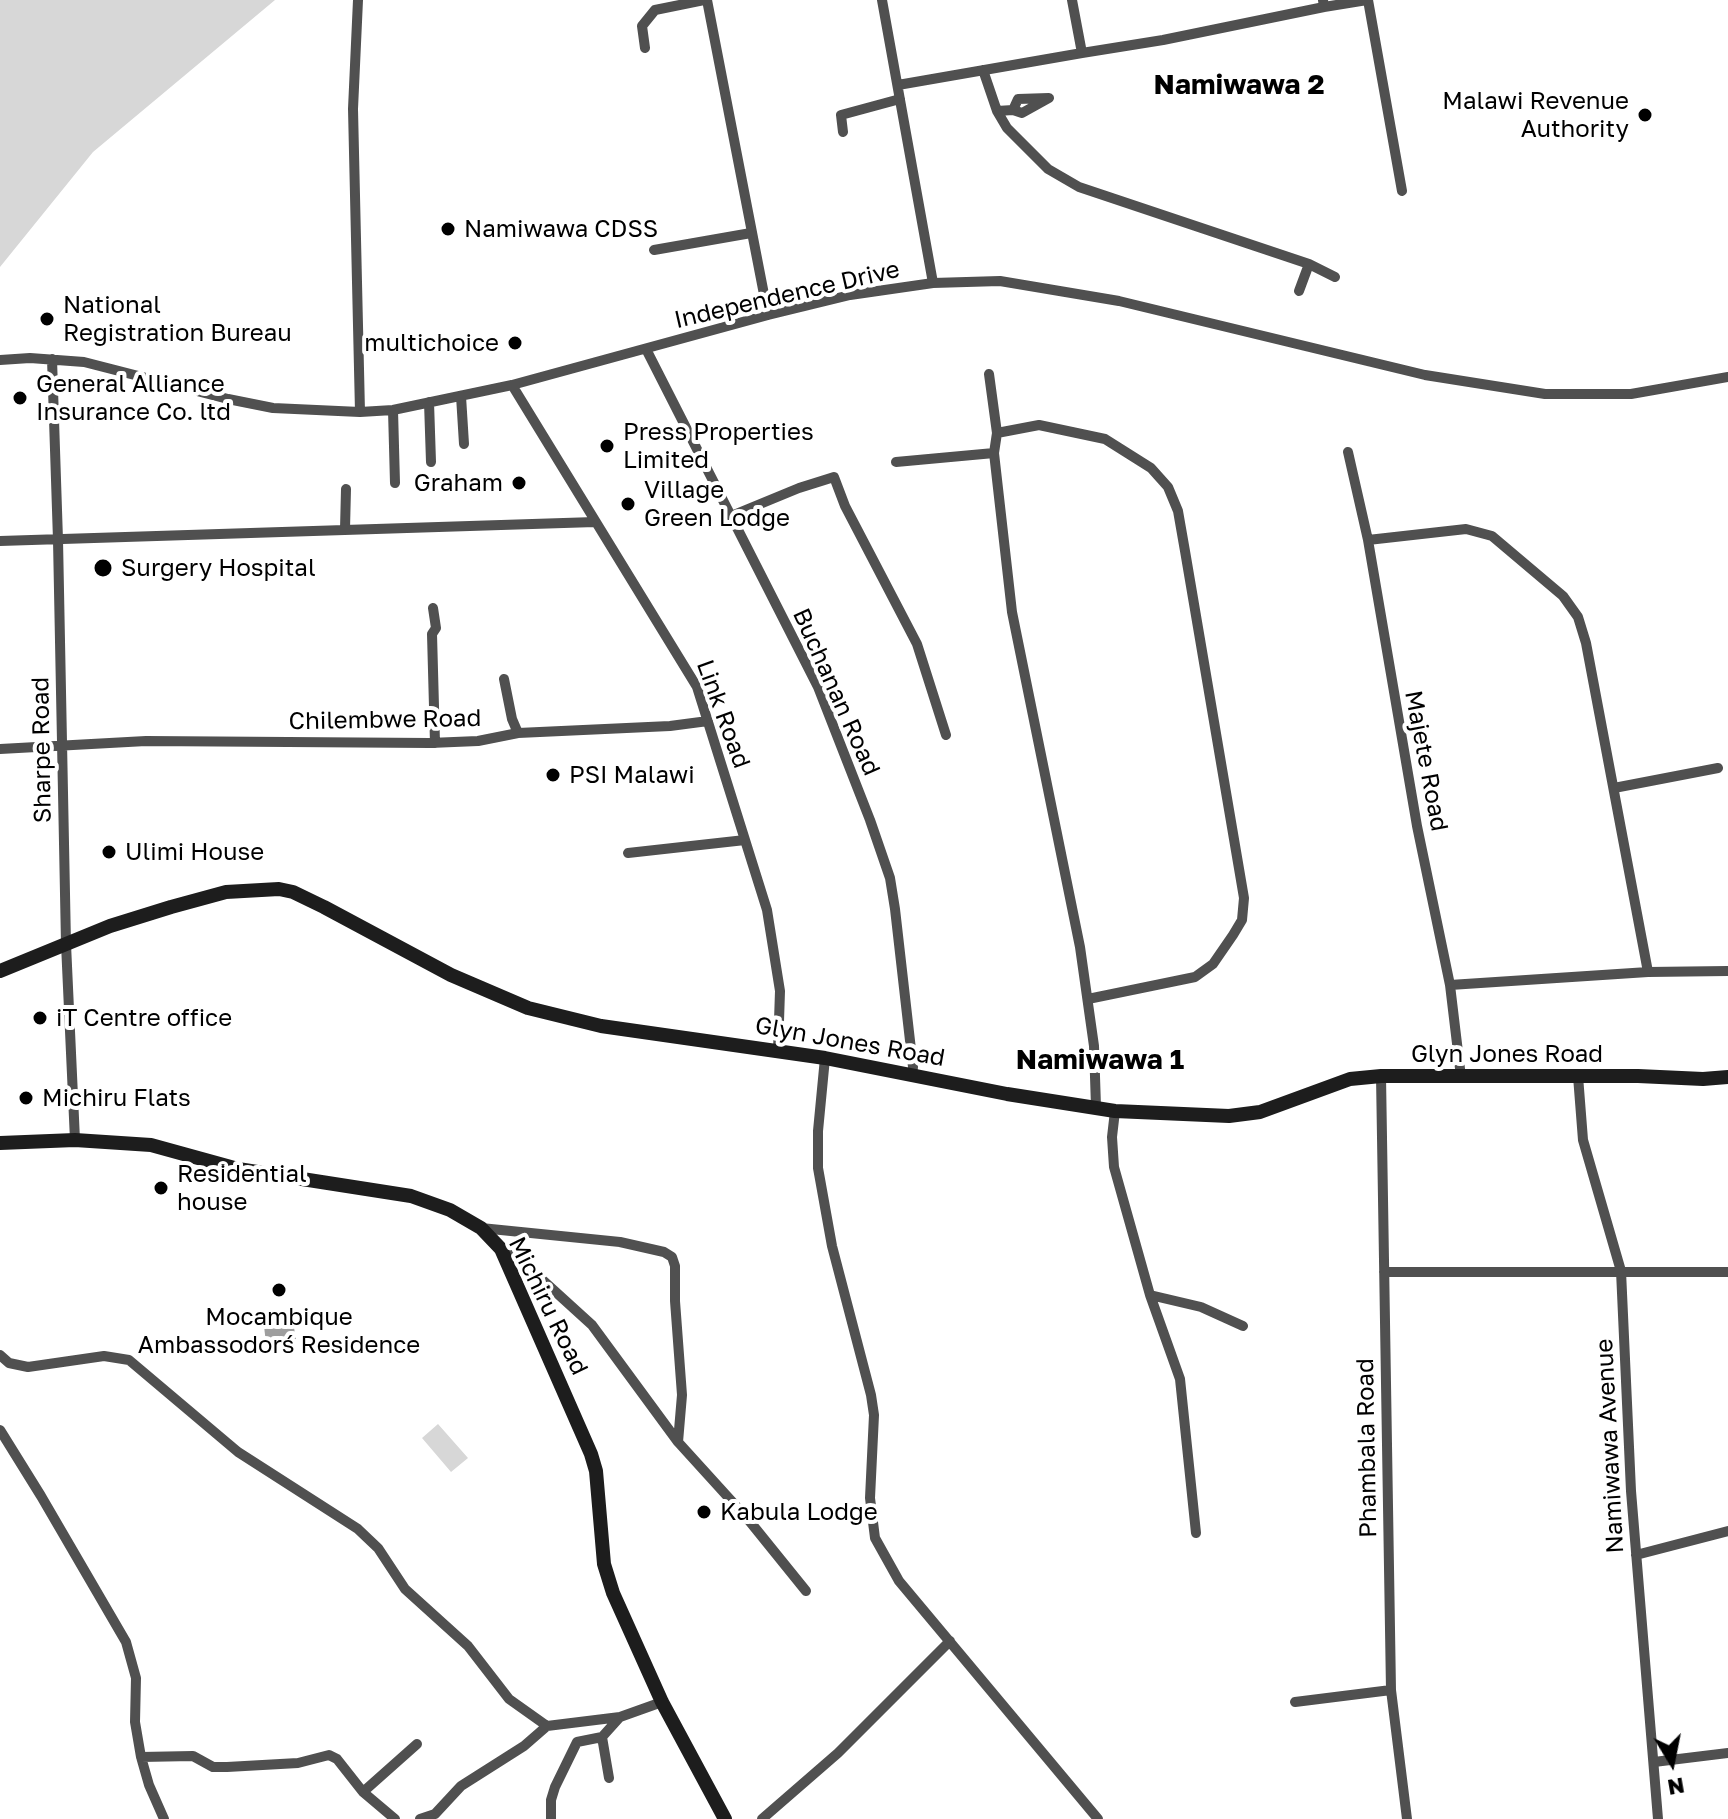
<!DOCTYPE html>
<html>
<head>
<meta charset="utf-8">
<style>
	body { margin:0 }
	#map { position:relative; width:1728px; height:1819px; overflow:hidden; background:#fff; font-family:"Golos Text",sans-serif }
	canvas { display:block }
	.north { position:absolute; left:1632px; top:1723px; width:80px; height:80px; -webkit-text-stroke:6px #fff; paint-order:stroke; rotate:170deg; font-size:22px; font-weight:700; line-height:32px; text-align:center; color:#000 }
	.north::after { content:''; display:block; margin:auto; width:28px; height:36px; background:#000; clip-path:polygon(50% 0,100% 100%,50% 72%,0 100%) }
</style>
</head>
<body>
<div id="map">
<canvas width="1728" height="1819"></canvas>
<div class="north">N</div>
</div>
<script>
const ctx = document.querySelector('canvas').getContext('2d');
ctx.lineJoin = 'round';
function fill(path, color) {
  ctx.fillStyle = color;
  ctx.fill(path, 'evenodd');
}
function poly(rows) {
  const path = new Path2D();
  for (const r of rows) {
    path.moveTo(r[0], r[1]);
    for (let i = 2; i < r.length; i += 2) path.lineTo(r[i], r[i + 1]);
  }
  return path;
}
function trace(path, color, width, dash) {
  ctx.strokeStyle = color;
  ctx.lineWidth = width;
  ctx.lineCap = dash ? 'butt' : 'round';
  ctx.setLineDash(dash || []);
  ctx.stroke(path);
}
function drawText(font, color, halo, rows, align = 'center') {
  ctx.font = font + ' "Golos Text",sans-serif';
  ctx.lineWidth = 8;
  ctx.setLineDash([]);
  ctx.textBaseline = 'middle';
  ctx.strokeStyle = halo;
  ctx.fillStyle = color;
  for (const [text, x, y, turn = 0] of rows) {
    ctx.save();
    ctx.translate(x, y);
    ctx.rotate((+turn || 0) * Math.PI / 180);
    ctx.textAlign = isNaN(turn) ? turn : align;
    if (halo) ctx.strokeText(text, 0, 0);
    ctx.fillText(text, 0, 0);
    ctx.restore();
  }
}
fill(poly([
	[0,0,275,0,93,152,0,267],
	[438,1424,468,1458,451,1472,422,1438]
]), '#d7d7d7');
fill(poly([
	[293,1322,296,1339,266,1343,264,1326]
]), '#9e9e9e');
trace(poly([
	[358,0,353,109,360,412],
	[707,0,768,315],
	[882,0,933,283],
	[1368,0,1402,191],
	[1324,7,1367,0],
	[645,48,642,26,655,10,704,0],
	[1082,53,1163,40,1324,7,1323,0],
	[983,70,997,111,1007,128,1048,169,1079,187,1309,264],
	[898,85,1082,53,1072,0],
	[997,111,1013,110,1022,113,1049,98,1018,99,1013,110],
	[843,132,841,115,900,99],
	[654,250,751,233],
	[1299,291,1309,264,1335,277],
	[646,349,818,687,870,820,890,878,895,909,913,1067,912,1075],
	[52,359,58,540,66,944,75,1140],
	[0,360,30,358,84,362,228,399,273,408,360,412,393,410,512,385,768,315,850,295,933,283,1000,281,1119,301,1425,375,1545,394,1631,394,1728,377],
	[989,374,997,433],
	[512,385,697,687,767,910,780,991,778,1051],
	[461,396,464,444],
	[429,402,431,462],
	[393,410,395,483],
	[1348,452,1368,540,1417,826,1450,985,1461,1077],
	[896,462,994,453],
	[731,516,799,488,834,477,845,506,917,644,946,735],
	[345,529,346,489],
	[1368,540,1466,529,1492,536,1563,596,1578,617,1586,643,1648,972],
	[0,541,595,522],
	[433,608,436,628,432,634,435,743],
	[504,679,512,719,518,733],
	[0,749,146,741,430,743,478,741,518,733,670,726,708,721],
	[1614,788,1718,768],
	[628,853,745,840],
	[1450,985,1648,972,1728,971],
	[1088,999,1195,977,1213,964,1233,935,1242,920,1244,898,1185,551,1178,511,1168,487,1151,468,1105,439,1039,425,997,433,994,453,1012,612,1080,947,1094,1046,1096,1107],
	[825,1058,818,1131,818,1168,832,1246,871,1395,874,1415,870,1498,875,1538,899,1581,1098,1819],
	[1381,1076,1391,1690,1407,1819],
	[1578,1076,1583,1140,1621,1271,1631,1491,1658,1819],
	[1115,1111,1112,1137,1114,1167,1150,1295,1180,1379,1196,1533],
	[481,1228,620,1242,664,1252,672,1257,675,1266,675,1301,682,1395,678,1442],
	[501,1249,515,1255,592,1325,678,1442,747,1518,806,1591],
	[1384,1272,1728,1272],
	[1150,1295,1201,1307,1243,1326],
	[0,1355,9,1363,28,1367,104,1356,129,1360,238,1452,358,1529,378,1548,405,1589,468,1646,509,1699,547,1726],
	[0,1430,41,1496,126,1642,136,1678,135,1722,141,1757,149,1785,164,1819],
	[1636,1555,1728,1531],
	[1295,1702,1391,1690],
	[602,1737,609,1778],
	[141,1757,193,1756,213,1767,227,1767,298,1763,329,1755,337,1759,363,1792,395,1819],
	[1654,1762,1728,1753],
	[363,1792,417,1744],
	[420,1819,435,1814,461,1786,524,1746,547,1726,620,1717],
	[551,1819,551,1800,555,1787,577,1742,602,1737,620,1717,662,1702],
	[762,1819,838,1753,950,1641]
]), '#505050', 10);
trace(poly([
	[0,971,110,926,171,907,226,892,279,889,293,892,324,907,451,975,528,1008,601,1026,825,1058,1007,1094,1115,1111,1229,1116,1260,1112,1350,1079,1381,1076,1638,1076,1703,1079,1728,1077],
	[0,1143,75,1140,151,1145,238,1169,411,1196,450,1210,481,1228,501,1249,591,1454,596,1471,604,1564,613,1593,662,1702,725,1819]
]), '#1d1d1d', 14);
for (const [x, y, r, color] of [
	[1645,115,8,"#000"],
	[448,229,8,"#000"],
	[47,319,8,"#000"],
	[515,343,8,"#000"],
	[20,398,8,"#000"],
	[607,446,8,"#000"],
	[519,483,8,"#000"],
	[628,504,8,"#000"],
	[103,568,10,"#000"],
	[553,775,8,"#000"],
	[109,852,8,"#000"],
	[40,1018,8,"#000"],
	[26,1098,8,"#000"],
	[161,1188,8,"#000"],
	[279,1290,8,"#000"],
	[704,1512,8,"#000"]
]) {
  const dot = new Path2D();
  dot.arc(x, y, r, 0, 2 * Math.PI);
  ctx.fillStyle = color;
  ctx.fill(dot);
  trace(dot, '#fff', 3);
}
drawText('24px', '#000', '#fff', [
	["Malawi Revenue",1629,101,"right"],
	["Authority",1629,129,"right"],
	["Namiwawa CDSS",464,229],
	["National",63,305],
	["Registration Bureau",63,333],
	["multichoice",499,343,"right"],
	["General Alliance",36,384],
	["Insurance Co. ltd",36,412],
	["Press Properties",623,432],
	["Limited",623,460],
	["Graham",503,483,"right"],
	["Village",644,490],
	["Green Lodge",644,518],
	["Surgery Hospital",121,568],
	["PSI Malawi",569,775],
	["Ulimi House",125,852],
	["iT Centre office",56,1018],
	["Michiru Flats",42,1098],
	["Residential",177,1174],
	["house",177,1202],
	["Mocambique",279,1317,"center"],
	["Ambassodorś Residence",279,1345,"center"],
	["Kabula Lodge",720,1512]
], 'left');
drawText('24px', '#000', '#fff', [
	["Independence Drive",787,295,-13],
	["Buchanan Road",836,692,66],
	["Link Road",723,714,70],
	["Chilembwe Road",385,720,-1],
	["Sharpe Road",42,750,-91],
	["Majete Road",1426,761,79],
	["Glyn Jones Road",850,1042,10],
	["Glyn Jones Road",1507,1054],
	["Michiru Road",548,1306,64],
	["Namiwawa Avenue",1610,1446,-93],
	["Phambala Road",1367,1448,-91]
]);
drawText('bold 28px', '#000', '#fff', [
	["Namiwawa 2",1239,85],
	["Namiwawa 1",1100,1060]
]);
</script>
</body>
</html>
